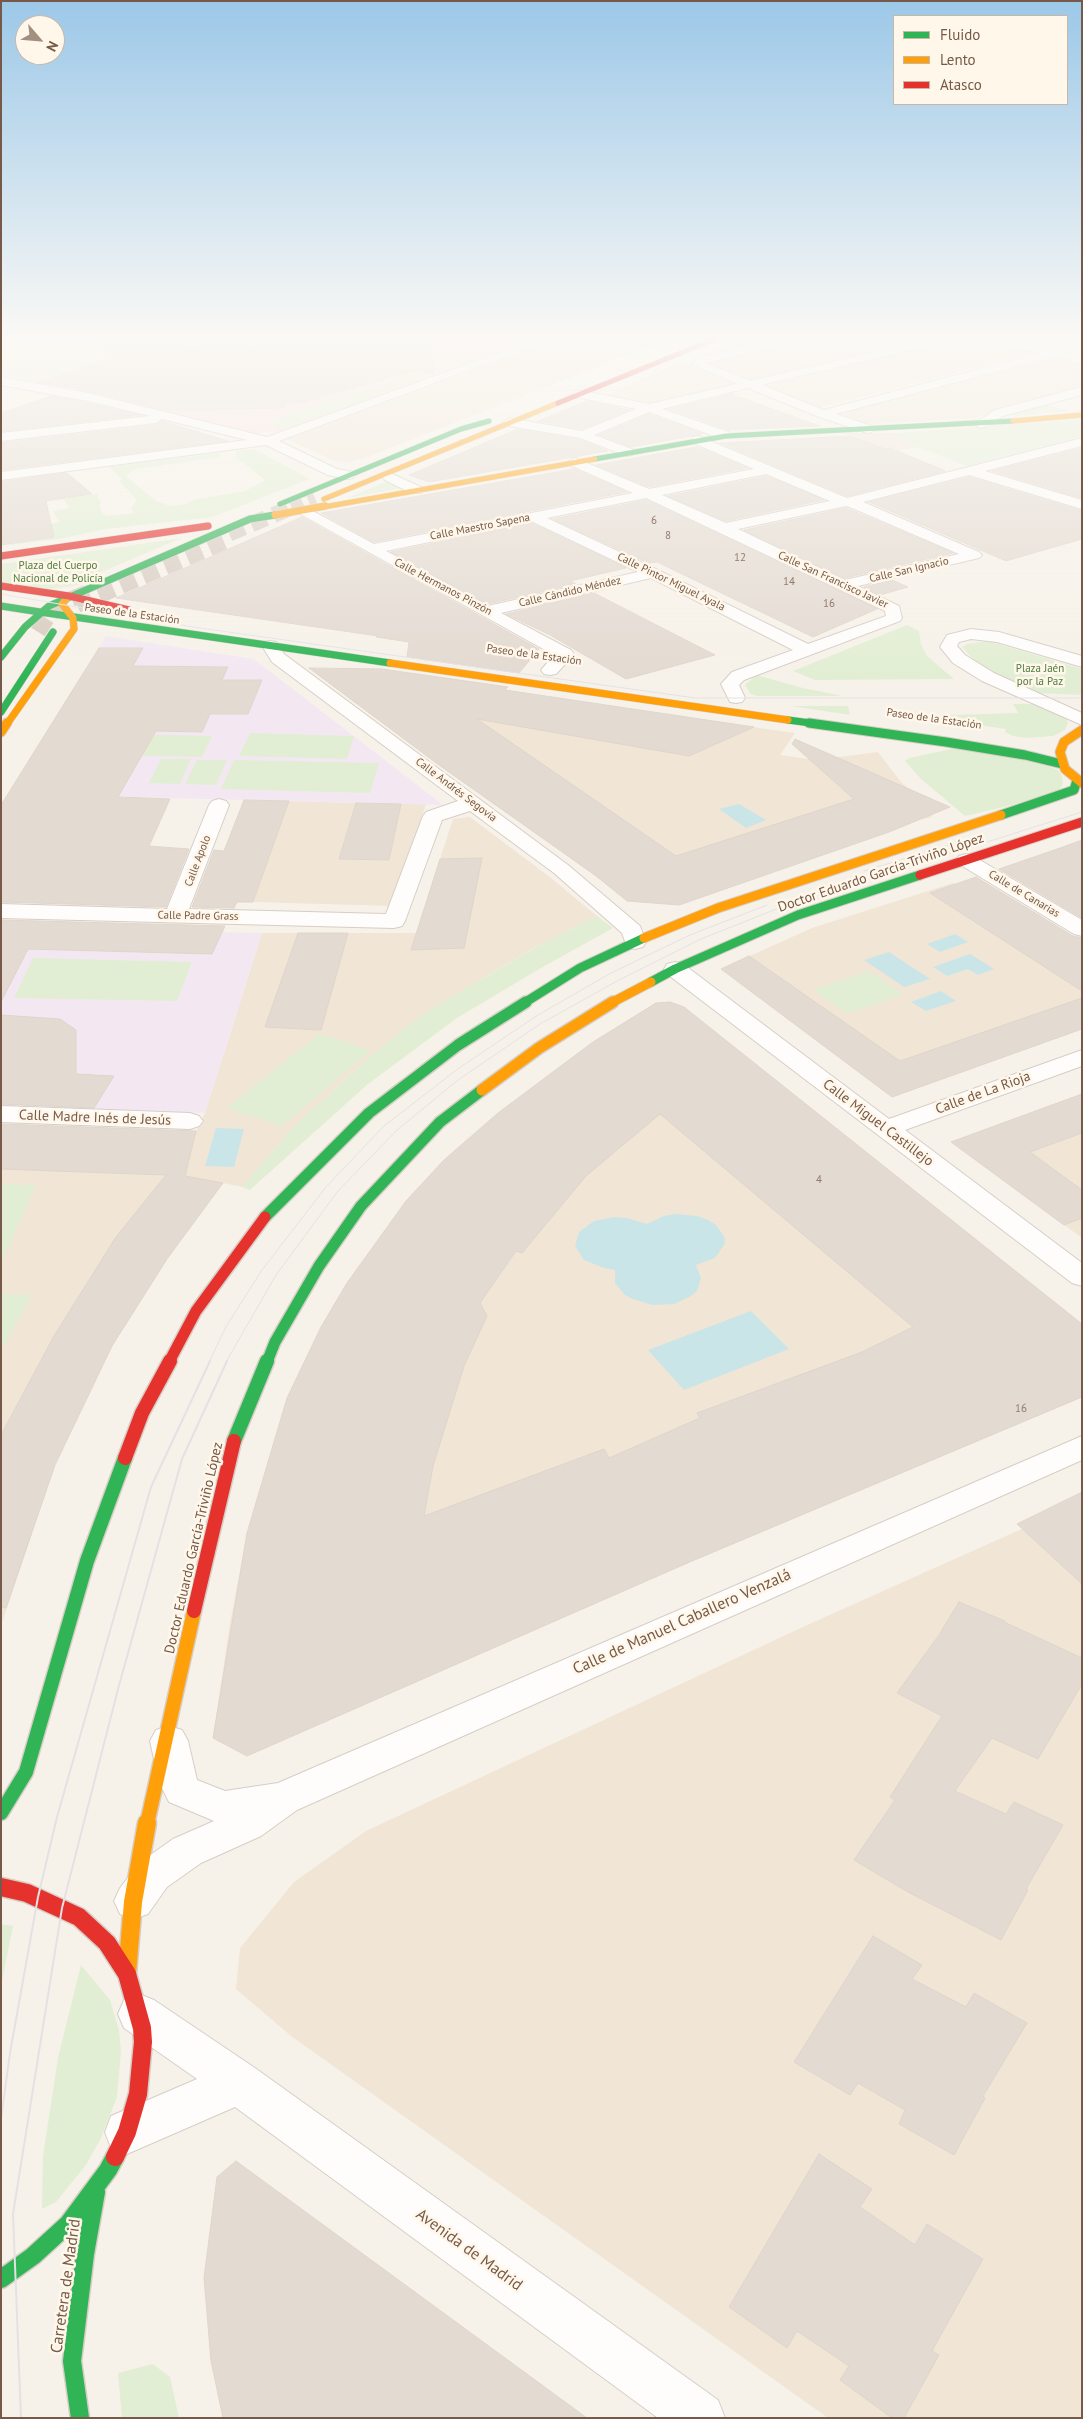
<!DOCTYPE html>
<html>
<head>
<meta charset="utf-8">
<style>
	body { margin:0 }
	#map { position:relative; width:1083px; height:2419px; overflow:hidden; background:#f7f2e9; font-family:"PT Sans",sans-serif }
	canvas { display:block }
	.frame { position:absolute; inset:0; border:2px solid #765948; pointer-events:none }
	.legend { position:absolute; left:893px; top:15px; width:175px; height:90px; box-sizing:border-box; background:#fff7ea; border:1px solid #c8b8a9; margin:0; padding:6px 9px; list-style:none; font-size:15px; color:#765948 }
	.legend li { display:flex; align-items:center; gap:10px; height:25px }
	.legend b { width:25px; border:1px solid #c8b8a9 }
	.north { position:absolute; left:15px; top:15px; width:50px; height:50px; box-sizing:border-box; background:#fff7ea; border:1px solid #c8b8a9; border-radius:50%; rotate:117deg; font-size:14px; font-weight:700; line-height:20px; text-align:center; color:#765948 }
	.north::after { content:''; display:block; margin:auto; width:18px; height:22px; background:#a38f80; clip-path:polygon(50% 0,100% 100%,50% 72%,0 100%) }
</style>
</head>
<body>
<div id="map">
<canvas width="1083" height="2419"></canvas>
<div class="frame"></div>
<ul class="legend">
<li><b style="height:6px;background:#30b455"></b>Fluido</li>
<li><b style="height:6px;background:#ff9f0a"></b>Lento</li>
<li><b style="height:6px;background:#e5322d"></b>Atasco</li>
</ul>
<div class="north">N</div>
</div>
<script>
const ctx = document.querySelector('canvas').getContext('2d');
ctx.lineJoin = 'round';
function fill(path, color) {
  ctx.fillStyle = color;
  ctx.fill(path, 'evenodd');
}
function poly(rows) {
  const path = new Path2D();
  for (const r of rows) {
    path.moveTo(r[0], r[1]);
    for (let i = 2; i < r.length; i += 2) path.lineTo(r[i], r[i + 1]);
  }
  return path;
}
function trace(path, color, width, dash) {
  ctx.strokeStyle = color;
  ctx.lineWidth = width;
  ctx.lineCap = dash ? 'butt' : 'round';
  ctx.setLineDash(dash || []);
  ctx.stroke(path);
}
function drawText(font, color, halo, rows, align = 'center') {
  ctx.font = font + ' "PT Sans",sans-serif';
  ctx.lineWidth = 5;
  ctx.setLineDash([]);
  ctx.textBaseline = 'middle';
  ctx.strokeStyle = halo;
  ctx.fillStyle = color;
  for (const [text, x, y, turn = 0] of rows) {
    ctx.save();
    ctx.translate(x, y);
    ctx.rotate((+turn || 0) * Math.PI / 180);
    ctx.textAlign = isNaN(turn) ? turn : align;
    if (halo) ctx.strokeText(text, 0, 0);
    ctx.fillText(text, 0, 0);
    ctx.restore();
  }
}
fill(poly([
	[558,339,668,339,365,458,348,462,334,461,287,439],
	[743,339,780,339,718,353,714,351],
	[806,339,935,339,760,380,748,380,706,364,709,361],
	[956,339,978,339,1035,352,823,407,816,407,760,387],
	[1035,339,1082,339,1082,341,1046,350,1017,343],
	[1058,357,1082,363,1082,388,975,418,872,424,861,423,846,416,846,413,854,410],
	[677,364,687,364,736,385,646,404,602,397],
	[125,410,151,417,1,436,1,425],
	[841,433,892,433,917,447,897,451,873,451,863,440],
	[321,677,647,712,795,733,780,755,815,760,878,752,901,782,909,789,926,796,936,805,936,810,930,818,920,819,679,905,627,901,598,878,439,765],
	[289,801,356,803,339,859,389,860,401,804,426,804,393,906,253,902],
	[470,817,551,878,597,916,536,947,483,978,373,1054,294,1126,242,1187,223,1183,167,1259,112,1346,55,1465,1,1626,1,1125,196,1131,205,1113,262,933,416,933,453,819],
	[953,883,1082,959,1082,1029,892,1097,721,969,812,928],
	[670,1002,684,1007,1082,1324,1082,1397,636,1585,213,1738,230,1623,247,1533,287,1398,321,1327,346,1284,406,1201,444,1160,498,1113,593,1042,656,1003],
	[1082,1094,1082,1238,951,1142],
	[1082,1502,1082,2418,828,2418,291,2036,236,1989,240,1948,294,1882,366,1831,805,1626]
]), '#f1e5d6');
fill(poly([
	[106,636,254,659,443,805,8,794],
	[1,927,262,933,205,1113,1,1106]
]), '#f3e8f2');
fill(poly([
	[10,339,540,339,278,432,248,434,198,419,92,393,1,375,1,340]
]), '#f9e3e0');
fill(poly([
	[28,339,73,340,187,339,179,341,99,393,1,375,1,341],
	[412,370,432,375,302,422,278,429,273,424,279,418,291,413,376,388],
	[1046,404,1068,411,1017,416,1006,415],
	[1082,419,1082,436,967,466,917,447,892,433],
	[254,449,310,479,212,517,106,529,59,539,1,546,54,537,50,524,60,522,53,511,70,508,63,499,98,494,97,497,101,502,99,506,103,514,106,516,135,513,131,509,137,500,119,481,123,480,109,467,220,453,221,457,135,469,126,476,156,501,171,506,186,504,193,500,245,491,266,480,235,457,236,451],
	[387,481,403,488,348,498],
	[182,538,94,575,93,579,74,586,50,589,1,584,1,564],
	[907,625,919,631,921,644,927,656,954,679,815,680,793,671],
	[988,641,1082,669,1082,695,1037,693,981,668,962,647,967,644],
	[756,675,803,688,843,696,757,696,751,694,745,685],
	[1013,704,1047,704,1066,718,1068,723,1065,730,1053,736,1027,738,1013,736,1005,732,1006,729,916,716,1018,713],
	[791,706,848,706,850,715],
	[250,733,354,736,347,759,239,756],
	[129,734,212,736,202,757,116,755],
	[956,748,1002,754,1042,764,1058,770,1062,776,1063,784,1059,790,1012,805,965,816,921,779,905,761,909,758],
	[161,759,191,759,180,784,149,783],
	[197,760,227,760,216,785,185,784],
	[234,760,379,763,370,793,221,789],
	[597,916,613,928,541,968,457,1018,368,1084,250,1190,242,1187,294,1126,373,1054,424,1013,538,946],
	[33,958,192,962,177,1001,14,998],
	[869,971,903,994,847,1014,813,990],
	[319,1034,371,1050,282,1126,227,1108],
	[1,1184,36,1185,1,1263],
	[1,1294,32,1295,4,1345,1,1345],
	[1,1924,13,1926,1,1986],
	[81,1965,110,2000,119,2030,121,2051,117,2097,101,2138,86,2165,56,2202,42,2209,43,2156,58,2058],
	[153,2364,170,2377,179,2418,122,2418,118,2373]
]), '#e2eed3');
fill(poly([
	[739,804,766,820,746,828,719,809],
	[955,934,968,942,940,952,927,944],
	[889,952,930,979,904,987,864,960],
	[970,954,994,969,978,975,968,969,947,976,933,967],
	[941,991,956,1001,926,1011,911,1002],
	[216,1128,244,1129,234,1167,205,1166],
	[675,1214,697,1216,708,1220,716,1225,725,1238,724,1245,715,1258,696,1265,701,1278,697,1291,691,1296,674,1304,652,1305,633,1299,625,1295,615,1283,615,1270,604,1268,584,1260,575,1246,579,1232,594,1221,615,1217,627,1218,647,1224,664,1216],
	[751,1311,789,1349,684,1390,648,1350]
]), '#cae5e8');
const building = poly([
	[83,339,185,339,186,349,227,343,240,344,250,350,271,339,432,339,434,374,412,371,304,402,285,403,283,408,166,410,76,388,38,382,120,356,82,341,83,339],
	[731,394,820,426,729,430,669,409,731,394],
	[51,396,88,403,139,415,1,431,1,413,51,396],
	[587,401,629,410,582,429,538,421,587,401],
	[649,414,703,434,631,447,599,435,649,414],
	[162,421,228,441,1,470,1,443,156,425,162,421],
	[518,429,580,440,608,451,429,482,409,475,518,429],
	[850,436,885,449,890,448,946,471,847,496,720,443,850,436],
	[697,447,748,468,649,487,596,465,697,447],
	[1082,448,1082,498,992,471,1082,448],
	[574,469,627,492,374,542,321,513,574,469],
	[67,473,92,494,46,501,54,537,1,545,1,482,67,473],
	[766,476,824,500,726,521,668,496,766,476],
	[969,477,1082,511,1082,539,1006,561,869,502,969,477],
	[646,500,877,609,813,637,657,562,648,563,553,519,646,500],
	[846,508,851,510,953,553,845,578,744,530,846,508],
	[302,517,539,649,519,673,407,657,409,642,376,637,378,636,116,598,302,517],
	[531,523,626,568,570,581,576,584,488,604,391,552,531,523],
	[892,580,908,587,880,595,864,587,892,580],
	[594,593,715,655,626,679,550,635,506,614,594,593],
	[99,648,143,648,133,666,228,667,222,680,262,680,248,714,210,714,202,732,156,731,118,797,170,799,149,846,189,849,166,907,1,902,1,805,99,648],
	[309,668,382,669,508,687,505,690,754,727,689,756,477,719,676,856,854,799,792,744,795,739,950,807,889,832,679,905,627,901,595,875,439,765,309,668],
	[244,800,289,801,253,902,237,902,234,908,192,907,214,850,224,851,244,800],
	[356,803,401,804,389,860,339,859,356,803],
	[1082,840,1082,918,999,869,1063,847,1082,840],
	[482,858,464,948,411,950,440,859,482,858],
	[976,877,1073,936,1082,938,1082,991,930,893,976,877],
	[1,920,225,926,212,954,28,949,1,1002,1,920],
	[298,933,348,933,321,1030,265,1027,298,933],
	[749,956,900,1061,1082,998,1082,1029,892,1097,721,969,749,956],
	[670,1002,684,1007,1082,1324,1082,1397,692,1561,247,1756,213,1738,247,1533,287,1398,321,1327,347,1283,406,1201,444,1160,498,1113,593,1042,656,1003,670,1002],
	[660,1114,913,1327,862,1352,697,1413,700,1418,609,1458,604,1449,424,1516,433,1466,464,1366,487,1316,480,1303,516,1251,522,1253,586,1176,660,1114],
	[1,1015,60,1019,76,1030,76,1074,114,1076,94,1108,1,1104,1,1015],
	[1082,1094,1082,1133,1030,1152,1082,1190,1082,1218,1064,1225,951,1142,1082,1094],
	[1,1124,196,1131,185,1176,223,1183,167,1259,112,1346,55,1465,6,1608,1,1607,1,1435,54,1336,116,1237,166,1175,1,1169,1,1124],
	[1082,1492,1082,1584,1017,1524,1082,1492],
	[959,1602,1005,1621,1004,1622,1082,1658,1082,1684,1038,1759,992,1738,955,1791,1006,1814,1014,1802,1063,1825,1026,1889,1028,1890,1001,1940,908,1892,854,1860,895,1800,890,1797,942,1716,897,1693,939,1635,959,1602],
	[873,1936,922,1965,912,1979,966,2007,974,1993,1027,2023,983,2096,985,2098,954,2155,899,2124,905,2110,858,2083,850,2095,794,2062,873,1936],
	[819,2154,872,2189,860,2207,915,2245,927,2224,983,2259,932,2351,939,2355,904,2418,892,2418,840,2380,849,2366,797,2331,787,2348,729,2307,819,2154],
	[236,2161,587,2418,223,2418,211,2361,204,2278,217,2177,236,2161]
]);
fill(building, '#e3dad1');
trace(building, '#e0d5cb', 1);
trace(poly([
	[292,508,315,498]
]), '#d7ccc1', 12, [12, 6]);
trace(poly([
	[207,543,295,506],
	[77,605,226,541],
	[38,632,49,615,69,600,91,591]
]), '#d7ccc1', 16, [16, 8]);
const street = poly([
	[537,339,552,339,279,441,337,469,353,472,355,475,353,478,348,479,328,475,266,445,1,480,1,472,247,440,162,419,156,423,1,441,1,433,150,416,88,401,1,385,1,377,88,393,267,437,537,339],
	[780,339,800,339,798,341,706,363,750,381,931,339,950,339,944,342,762,385,824,410,1040,353,985,341,984,339,1003,339,1053,350,1082,343,1082,349,836,414,872,426,873,429,872,432,867,433,819,417,748,388,662,409,729,432,730,435,729,438,719,438,649,412,594,435,632,449,634,452,632,455,627,456,580,438,509,426,503,422,509,418,582,431,636,409,575,397,573,394,575,391,579,390,649,404,737,384,692,364,699,357,780,339],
	[1082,387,1082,395,1003,416,984,427,980,428,974,424,995,410,1082,387],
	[698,436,847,498,1082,438,1082,446,985,471,1082,500,1082,509,969,475,863,502,979,552,982,555,979,558,858,586,899,606,902,618,900,621,744,680,739,685,745,698,742,702,736,703,730,702,721,684,732,672,793,650,651,578,501,613,571,650,574,654,571,658,556,674,550,675,544,674,541,670,554,655,295,511,302,507,307,508,374,544,633,493,570,465,568,462,575,458,649,489,754,469,693,443,692,440,693,437,698,436],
	[766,474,830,501,726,523,662,495,766,474],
	[646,498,885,611,886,616,808,644,658,570,547,518,646,498],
	[846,506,852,508,959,554,845,580,738,529,846,506],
	[531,521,638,572,488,606,386,551,531,521],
	[390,473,421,487,423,490,421,493,411,493,385,480,383,477,385,474,390,473],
	[971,629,999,632,1082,656,1082,667,997,642,971,639,959,642,957,646,965,655,994,673,1082,713,1082,725,982,681,953,663,940,647,947,635,971,629],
	[270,641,276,642,284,654,568,865,640,926,646,942,643,947,635,949,627,947,622,933,554,873,470,811,442,820,405,921,402,926,394,928,1,918,1,904,167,909,209,805,212,801,219,799,226,801,229,805,189,909,386,914,423,816,426,812,458,801,272,662,262,646,264,642,270,641],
	[966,854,973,856,1082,920,1082,936,1074,934,959,864,956,860,959,856,966,854],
	[675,962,683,964,889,1119,1082,1050,1082,1066,905,1130,1082,1263,1082,1286,1072,1283,667,974,664,969,667,964,675,962],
	[1,1106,190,1113,199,1116,203,1121,199,1126,190,1129,1,1122,1,1106],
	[1082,1436,1082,1460,297,1810,261,1836,201,1863,167,1887,148,1914,134,1919,120,1914,114,1901,120,1888,139,1863,173,1839,214,1821,169,1802,159,1782,150,1741,156,1730,169,1726,182,1730,188,1741,197,1780,225,1791,278,1783,1082,1436],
	[139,1994,154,2000,255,2068,718,2400,725,2418,658,2418,235,2107,127,2154,111,2148,105,2132,111,2116,197,2079,124,2028,118,2014,124,2000,139,1994]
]);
const fastFar5 = poly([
	[595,459,726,436,1013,421],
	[280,504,461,429,489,421]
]);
const fastFar4 = poly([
	[1,606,40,612],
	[40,612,390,663],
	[1,657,25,627,49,606,250,519,275,515],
	[1,712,53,632],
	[788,720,818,724]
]);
const fastFar3 = poly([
	[809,723,946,742,1025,755,1062,764],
	[1001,815,1074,790,1077,780],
	[651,982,675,969,798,915,920,875],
	[524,1003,580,968,644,938]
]);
const fastFar2 = poly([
	[265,1217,369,1113,458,1045,526,1002],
	[267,1362,275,1342,319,1266,361,1206,440,1122,482,1090]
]);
const fastFar1 = poly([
	[234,1441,267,1361],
	[1,1813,26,1772,87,1561,125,1458]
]);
const fast = poly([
	[1,2279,33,2256,68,2224,108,2170,115,2157],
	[80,2418,72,2361,85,2254,96,2192]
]);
const slowFar5 = poly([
	[1013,421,1082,415],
	[324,499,558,403],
	[318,508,595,459]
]);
const slowFar4 = poly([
	[275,515,325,506],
	[390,663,788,720],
	[7,724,74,629,73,618,62,604,69,596]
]);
const slowFar3 = poly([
	[1082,730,1064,742,1060,752,1065,769,1082,783],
	[1,732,7,723],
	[644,938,718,908,1001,815],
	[611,1003,651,982]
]);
const slowFar2 = poly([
	[482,1090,539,1048,613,1002]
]);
const slowFar1 = poly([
	[147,1824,194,1611]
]);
const slow = poly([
	[127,1974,133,1902,147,1823]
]);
const jamFar5 = poly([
	[558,403,715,339]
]);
const jamFar4 = poly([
	[1,556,208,526],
	[1,586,69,596],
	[69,596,129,610]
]);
const jamFar3 = poly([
	[920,875,1082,822]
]);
const jamFar2 = poly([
	[169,1362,196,1311,265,1217]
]);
const jamFar1 = poly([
	[125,1458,142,1413,170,1361],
	[194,1611,234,1441]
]);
const jam = poly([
	[1,1887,27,1893,79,1917,107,1943,127,1974,142,2028,143,2042,138,2094,127,2132,115,2157]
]);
trace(street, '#d6cec6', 2);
trace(fastFar5, '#d6cec6', 6);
trace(fastFar4, '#d6cec6', 8);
trace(fastFar3, '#d6cec6', 11);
trace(fastFar2, '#d6cec6', 14);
trace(fastFar1, '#d6cec6', 17);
trace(fast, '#d6cec6', 21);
trace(slowFar5, '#d6cec6', 6);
trace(slowFar4, '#d6cec6', 8);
trace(slowFar3, '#d6cec6', 11);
trace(slowFar2, '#d6cec6', 14);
trace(slowFar1, '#d6cec6', 17);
trace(slow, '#d6cec6', 21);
trace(jamFar5, '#d6cec6', 6);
trace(jamFar4, '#d6cec6', 8);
trace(jamFar3, '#d6cec6', 11);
trace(jamFar2, '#d6cec6', 14);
trace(jamFar1, '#d6cec6', 17);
trace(jam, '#d6cec6', 21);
fill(street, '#fefdfc');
trace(fastFar5, '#30b455', 5);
trace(fastFar4, '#30b455', 7);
trace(fastFar3, '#30b455', 9);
trace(fastFar2, '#30b455', 11);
trace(fastFar1, '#30b455', 14);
trace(fast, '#30b455', 18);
trace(slowFar5, '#ff9f0a', 5);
trace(slowFar4, '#ff9f0a', 7);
trace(slowFar3, '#ff9f0a', 9);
trace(slowFar2, '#ff9f0a', 11);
trace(slowFar1, '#ff9f0a', 14);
trace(slow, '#ff9f0a', 18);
trace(jamFar5, '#e5322d', 5);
trace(jamFar4, '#e5322d', 7);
trace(jamFar3, '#e5322d', 9);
trace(jamFar2, '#e5322d', 11);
trace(jamFar1, '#e5322d', 14);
trace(jam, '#e5322d', 18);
trace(poly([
	[1,594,193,627,695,698,1082,698],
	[864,871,950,845],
	[209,1362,227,1325,262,1270,326,1187,384,1126,459,1068,538,1015,611,973,690,935,767,905],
	[226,1362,276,1275,338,1191,397,1130,458,1080,540,1024,617,981,701,939,784,906,1082,812]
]), '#e4e1e5', 1);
trace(poly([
	[1,2119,10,2053,38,1897,57,1817,151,1487,210,1361],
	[21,2418,13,2214,62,1908,118,1689,182,1459,227,1361]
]), '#e4e1e5', 2);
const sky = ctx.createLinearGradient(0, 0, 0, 677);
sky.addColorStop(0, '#9cc8e8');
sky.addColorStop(0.5, '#fbf9f5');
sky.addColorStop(1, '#fbf9f500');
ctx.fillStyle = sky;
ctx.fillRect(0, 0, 1083, 677);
drawText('11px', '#937b6c', null, [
	["6",654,521],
	["8",668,536],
	["12",740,558],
	["14",789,582],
	["16",829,604],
	["4",819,1180],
	["16",1021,1409]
]);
drawText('11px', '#765948', '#fff7ea', [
	["Calle Maestro Sapena",480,527,-11],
	["Calle San Ignacio",909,570,-13],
	["Calle San Francisco Javier",833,580,25],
	["Calle Pintor Miguel Ayala",671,582,26],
	["Calle Hermanos Pinzón",443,587,28],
	["Calle Cándido Méndez",570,592,-13],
	["Paseo de la Estación",132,614,8],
	["Paseo de la Estación",534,655,8],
	["Paseo de la Estación",934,719,8],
	["Calle Andrés Segovia",456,790,37],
	["Calle Apolo",198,861,-69],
	["Calle de Canarias",1024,894,31],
	["Calle Padre Grass",198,916,1]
]);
drawText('11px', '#507c40', '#fff7ea', [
	["Plaza del Cuerpo",58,566],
	["Nacional de Policía",58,579],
	["Plaza Jaén",1040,669],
	["por la Paz",1040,682]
]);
drawText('14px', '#765948', '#fff7ea', [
	["Doctor Eduardo García-Triviño López",881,873,-19],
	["Calle de La Rioja",983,1093,-20],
	["Calle Madre Inés de Jesús",95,1118,2],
	["Calle Miguel Castillejo",878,1123,37],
	["Doctor Eduardo García-Triviño López",194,1548,-77]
]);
drawText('16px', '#765948', '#fff7ea', [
	["Calle de Manuel Caballero Venzalá",682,1622,-24],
	["Avenida de Madrid",469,2250,36],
	["Carretera de Madrid",66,2286,-82]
]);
</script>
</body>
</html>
